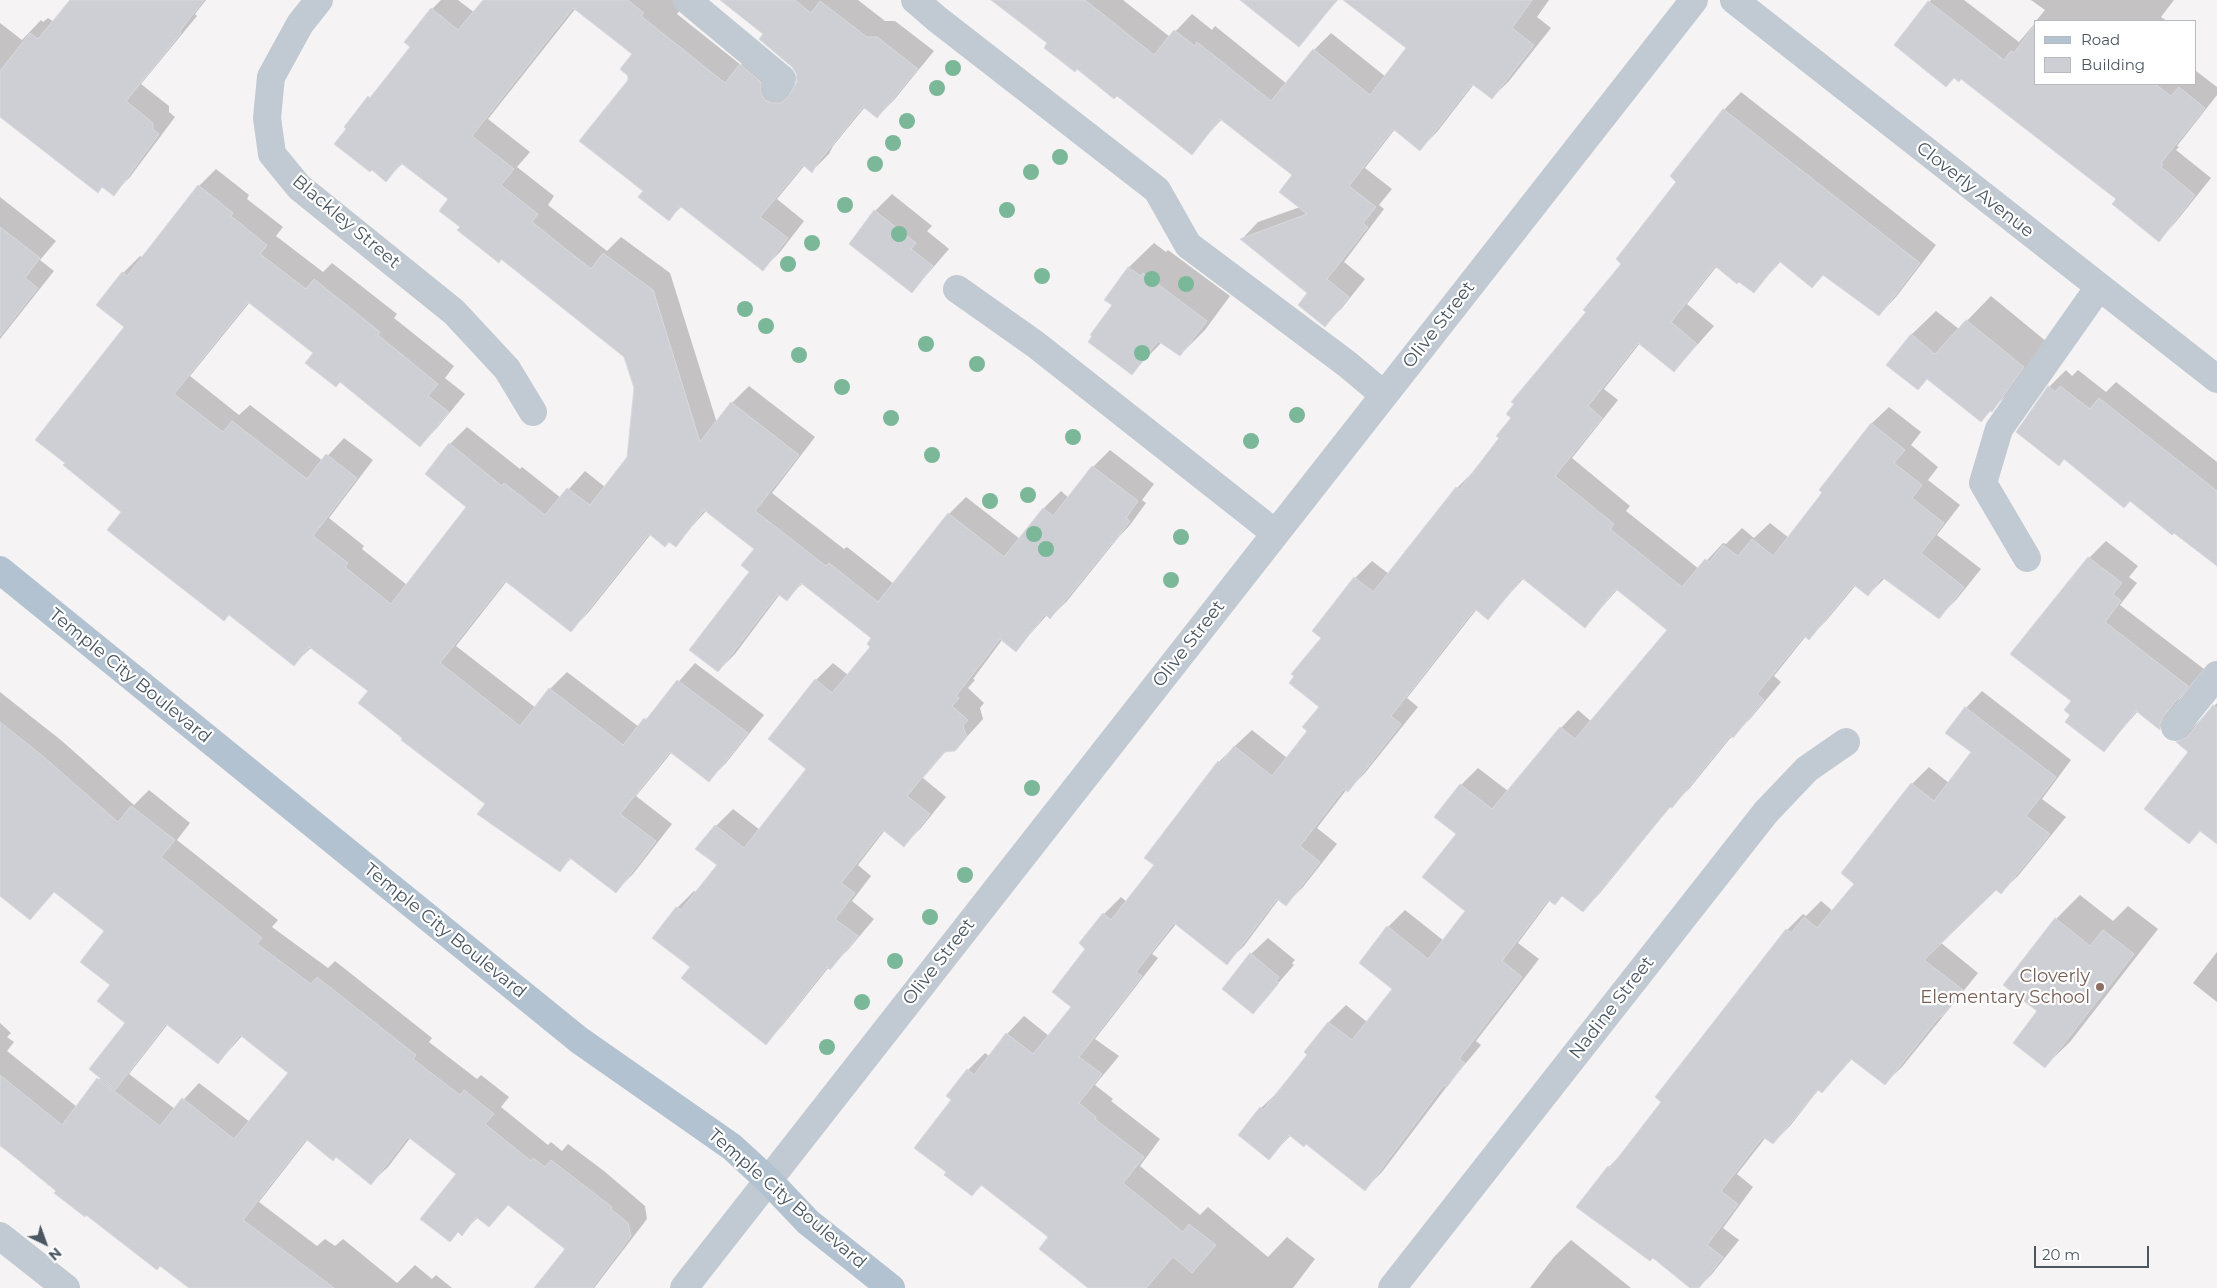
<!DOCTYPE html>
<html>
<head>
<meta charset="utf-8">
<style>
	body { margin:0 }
	#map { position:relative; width:2217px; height:1288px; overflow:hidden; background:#f5f3f3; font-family:Montserrat,sans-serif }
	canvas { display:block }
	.legend { position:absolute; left:2034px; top:20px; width:162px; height:65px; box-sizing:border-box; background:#fff; border:1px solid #b7bbc0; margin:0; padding:6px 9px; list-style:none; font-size:15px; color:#4a5661 }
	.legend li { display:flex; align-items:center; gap:10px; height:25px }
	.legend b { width:25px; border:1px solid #b7bbc0 }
	.north { position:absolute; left:20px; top:1218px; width:50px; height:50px; -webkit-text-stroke:4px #fff; paint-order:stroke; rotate:138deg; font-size:14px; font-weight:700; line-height:20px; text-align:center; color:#4a5661 }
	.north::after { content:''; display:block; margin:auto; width:18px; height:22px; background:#4a5661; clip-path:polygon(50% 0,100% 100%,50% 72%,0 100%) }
	.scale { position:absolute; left:2034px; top:1246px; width:115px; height:22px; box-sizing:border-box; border:2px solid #4a5661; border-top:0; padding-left:6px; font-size:15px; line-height:18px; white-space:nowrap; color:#4a5661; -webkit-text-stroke:4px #fff; paint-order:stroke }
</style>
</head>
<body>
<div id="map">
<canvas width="2217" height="1288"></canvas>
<ul class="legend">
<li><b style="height:6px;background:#b3c2d1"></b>Road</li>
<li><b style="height:14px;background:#cdcfd5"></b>Building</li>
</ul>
<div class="north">N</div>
<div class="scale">20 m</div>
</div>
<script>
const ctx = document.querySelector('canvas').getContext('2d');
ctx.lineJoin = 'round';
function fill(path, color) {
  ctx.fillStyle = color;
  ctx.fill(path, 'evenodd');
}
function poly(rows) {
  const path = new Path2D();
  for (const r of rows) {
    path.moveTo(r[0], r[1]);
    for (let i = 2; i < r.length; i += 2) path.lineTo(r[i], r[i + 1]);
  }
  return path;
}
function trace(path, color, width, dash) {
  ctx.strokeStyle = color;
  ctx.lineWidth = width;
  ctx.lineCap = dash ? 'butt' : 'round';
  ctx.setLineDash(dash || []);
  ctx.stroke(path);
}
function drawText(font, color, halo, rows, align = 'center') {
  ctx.font = font + ' Montserrat,sans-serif';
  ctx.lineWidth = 4.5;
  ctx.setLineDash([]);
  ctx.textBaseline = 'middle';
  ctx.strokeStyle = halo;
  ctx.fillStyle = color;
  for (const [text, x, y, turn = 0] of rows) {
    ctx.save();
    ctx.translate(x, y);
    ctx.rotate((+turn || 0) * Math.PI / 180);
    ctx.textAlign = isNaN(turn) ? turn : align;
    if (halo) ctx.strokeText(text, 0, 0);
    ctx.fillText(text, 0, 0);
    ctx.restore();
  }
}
fill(poly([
	[71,0,206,0,195,14,197,16,141,84,169,106,169,112,175,117,130,177,113,194,0,115,0,23,22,40,41,20,43,22,48,18,54,22],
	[441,0,458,0,475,13,485,0,688,0,677,14,741,65,758,48,790,87,796,86,799,82,798,73,764,34,722,0,858,0,885,21,895,21,934,51,894,100,877,117,865,107,833,146,829,154,812,171,805,165,777,199,804,221,780,252,763,269,682,206,668,220,644,191,629,81,634,54,576,8,488,119,530,152,517,167,554,196,548,205,607,251,621,237,670,273,717,423,732,403,749,386,815,437,772,493,844,549,847,547,894,584,949,514,966,497,1020,539,1044,508,1061,491,1069,498,1093,467,1110,450,1154,484,1142,500,1146,503,1130,525,1117,539,1067,601,1050,618,1047,615,1016,650,1002,640,973,679,975,680,968,688,984,703,980,708,983,719,955,750,946,751,923,778,946,797,921,828,904,845,885,830,858,865,871,876,852,901,874,919,847,951,829,967,782,1026,765,1043,692,967,677,908,694,891,697,893,719,865,716,826,733,809,760,830,808,769,816,680,833,663,848,675,872,646,873,638,803,583,786,599,780,594,735,654,718,671,751,572,755,549,707,510,675,545,651,534,588,613,571,630,507,581,456,646,536,708,550,689,567,672,639,727,695,663,764,715,726,763,709,780,672,752,636,796,672,824,633,874,616,891,572,858,559,870,486,803,404,738,370,690,312,647,294,664,122,512,126,327,98,305,123,273,140,256,143,258,199,186,216,169,249,195,247,199,283,227,276,236,323,272,332,263,397,314,394,318,454,366,445,378,465,394,437,428,420,445,315,353,250,302,190,376,239,415,250,405,323,461,344,438,373,460,329,518,364,546,362,549,407,585,467,507,450,444,467,427,520,469,522,467,561,498,585,471,605,487,628,458,635,388,625,356,502,258,499,261,461,226,450,199,403,163,386,180,346,127,411,47,432,9],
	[993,0,1123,0,1170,37,1192,14,1212,30,1215,26,1287,84,1314,50,1331,33,1386,77,1408,48,1345,0,1549,0,1537,17,1551,28,1509,81,1492,98,1474,84,1437,132,1420,149,1395,129,1365,168,1392,189,1379,205,1384,209,1344,262,1365,279,1342,308,1325,325,1309,293,1242,239,1258,222,1300,207,1294,175,1222,119,1191,153],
	[1263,0,1338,0,1298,45],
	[1931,0,1964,0,2019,42,2036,22,2036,84,2196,84,2196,71,2217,87,2217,95,2177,146,2179,147,2176,150,2211,178,2175,223,2159,240,1929,2],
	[2031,0,2174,0,2161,17,2167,21,2036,21,2045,10],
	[1741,92,1936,245,1896,297,1879,315,1824,274,1812,287,1781,261,1754,291,1717,266,1687,304,1714,326,1674,371,1640,343,1604,389,1618,400,1572,458,1630,506,1626,511,1699,569,1723,543,1726,544,1742,528,1754,538,1770,523,1789,538,1871,424,1889,407,1921,432,1911,445,1938,467,1928,480,1960,505,1937,535,1981,569,1956,600,1939,617,1885,578,1868,595,1856,585,1826,621,1809,638,1806,636,1774,676,1781,682,1750,719,1732,736,1689,789,1671,806,1600,893,1583,911,1563,895,1550,900,1518,943,1539,959,1476,1041,1481,1045,1451,1081,1382,1172,1365,1189,1307,1143,1291,1135,1269,1158,1239,1135,1261,1108,1279,1091,1309,1054,1306,1052,1329,1022,1346,1005,1367,1022,1394,988,1388,927,1405,910,1444,941,1467,911,1458,834,1461,785,1478,768,1508,791,1561,728,1578,710,1592,722,1669,630,1618,589,1585,626,1524,578,1488,618,1477,609,1407,698,1418,707,1365,773,1348,790,1347,789,1317,828,1337,844,1303,887,1286,904,1279,899,1244,946,1226,963,1176,924,1152,954,1158,958,1095,1039,1119,1056,1095,1085,1113,1099,1111,1101,1160,1139,1140,1166,1200,1215,1208,1207,1268,1257,1287,1237,1315,1259,1293,1288,1096,1288,1050,1236,983,1184,972,1195,948,1172,953,1100,968,1070,985,1053,989,1056,1007,1034,1024,1016,1049,1036,1072,1007,1087,949,1104,914,1121,897,1127,902,1156,865,1219,762,1236,745,1252,730,1287,758,1309,731,1321,706,1322,637,1355,578,1372,561,1389,574,1457,488,1474,471,1501,438,1513,417,1623,264,1678,182,1671,176,1724,110],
	[892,194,932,226,927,231,949,249,912,292,850,243,875,211],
	[0,197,56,241,40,260,54,271,0,339],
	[1154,243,1166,252,1168,250,1230,296,1205,330,1180,355,1162,342,1132,373,1114,305,1106,299,1129,267],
	[1991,296,2047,342,2016,386,1981,420,1928,378,1918,389,1911,335,1936,311,1959,329],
	[2066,370,2072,376,2078,370,2106,392,2116,382,2217,462,2217,566,2131,500,2018,431,2049,387],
	[2106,541,2138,566,2129,577,2137,583,2120,605,2204,669,2179,699,2176,712,2160,728,2138,711,2103,751,2072,715,2073,701,2012,654,2089,558],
	[1982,691,2071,760,2042,799,2066,817,2018,876,2001,892,1996,888,1940,942,1978,973,1902,1067,1885,1083,1853,1058,1822,1092,1819,1089,1790,1126,1773,1143,1766,1137,1737,1174,1753,1187,1723,1228,1739,1240,1712,1274,1698,1288,1692,1288,1653,1257,1578,1206,1609,1167,1625,1150,1662,1102,1787,930,1803,914,1806,916,1821,901,1833,911,1856,883,1843,873,1912,784,1929,767,1949,783,1972,752,1966,708],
	[0,692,62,741,134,805,149,790,190,823,177,840,278,920,272,927,328,968,335,961,432,1038,429,1042,477,1079,481,1075,509,1097,501,1107,548,1145,551,1142,562,1151,568,1144,604,1171,645,1206,647,1219,594,1288,553,1288,566,1249,509,1204,489,1226,478,1217,462,1234,459,1231,450,1241,457,1174,411,1137,388,1167,371,1183,337,1156,308,1139,259,1202,317,1246,325,1239,335,1246,343,1239,397,1283,415,1265,432,1279,436,1275,452,1288,191,1288,0,1146,0,1023,11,1033,7,1037,14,1042,7,1051,77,1107,101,1077,126,1023,111,984,106,931,55,891,30,918,0,894],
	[168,1024,218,1063,243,1035,289,1072,250,1122,199,1083,175,1109,129,1074],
	[2217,703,2217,842,2190,751,2178,742],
	[2080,895,2113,921,2128,906,2158,929,2070,1042,2045,1066,2039,1011,2056,919],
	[1268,938,1295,960,1292,963,1294,965,1253,1012,1251,954],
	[2217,952,2217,1002,2193,983],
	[1571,1240,1631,1288,1530,1288,1554,1257]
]), '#0003');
const building = poly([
	[70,0,204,0,180,31,181,33,126,101,153,123,153,129,159,134,114,196,102,187,98,193,0,117,0,71,30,33,38,39,70,0],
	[483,0,628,0,644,13,641,16,725,83,740,64,761,82,761,94,765,100,772,103,780,103,787,98,797,82,796,73,792,67,759,39,763,34,720,0,795,0,811,13,820,1,867,37,877,37,918,69,877,118,863,107,817,164,812,173,803,165,760,217,788,238,763,271,680,206,669,221,638,197,643,191,579,141,628,80,628,76,620,69,632,54,573,8,472,136,514,169,501,185,538,214,532,222,591,269,603,253,653,290,700,442,731,402,799,455,755,511,826,566,829,563,878,602,948,513,1004,557,1043,508,1053,516,1092,466,1138,501,1126,518,1130,521,1113,544,1112,543,1050,619,1045,614,1016,652,1000,639,956,696,959,698,952,706,968,720,963,726,967,737,955,751,944,752,907,796,930,814,904,847,883,830,841,883,855,893,835,919,858,936,830,970,827,967,766,1045,681,978,690,967,652,938,676,907,681,910,717,865,695,849,715,825,744,848,806,769,768,739,815,679,832,693,870,647,867,644,871,638,801,583,787,601,778,594,718,672,689,650,749,572,741,565,754,549,704,510,676,547,669,542,665,547,649,534,571,632,505,581,440,663,520,726,549,688,623,745,644,718,646,720,677,680,748,733,709,782,670,752,620,814,656,841,616,893,570,858,560,872,477,814,485,804,401,740,402,738,358,703,368,691,309,647,294,666,229,615,224,621,107,530,121,512,63,465,65,463,35,440,124,327,96,305,122,272,127,276,198,185,233,213,231,216,267,245,260,254,306,289,314,279,380,332,378,335,438,384,428,396,449,412,420,447,340,382,336,387,305,363,313,353,248,302,174,394,223,432,232,421,307,479,326,454,357,478,313,536,348,563,345,567,391,604,466,507,425,474,449,443,502,486,504,483,545,515,567,488,590,505,627,457,634,388,624,357,501,259,499,263,457,230,460,227,439,211,448,199,401,163,386,182,372,170,370,172,334,144,346,129,344,127,368,96,370,98,410,47,404,42,431,8,458,30,483,0],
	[991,0,1085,0,1154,55,1174,30,1195,46,1197,42,1271,101,1313,49,1370,95,1406,48,1343,0,1532,0,1512,28,1534,45,1492,99,1472,84,1420,151,1393,129,1349,186,1376,207,1363,223,1368,227,1327,279,1349,297,1325,327,1298,305,1307,293,1240,239,1307,214,1279,192,1292,175,1220,119,1192,155,1117,96,1114,99,1077,69,1075,72,1044,48,1047,43,991,0],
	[1240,0,1337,0,1299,47,1240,0],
	[1928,1,2004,60,2011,51,2014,53,2036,23,2036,84,2155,84,2171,96,2179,87,2205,108,2161,163,2163,164,2161,167,2195,195,2159,242,2112,204,2116,199,1961,79,1959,82,1954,78,1946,87,1894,45,1928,1],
	[1723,109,1920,263,1879,316,1823,275,1812,288,1779,261,1754,293,1739,282,1737,284,1715,266,1671,322,1697,344,1674,372,1638,343,1588,406,1602,418,1555,476,1614,524,1610,529,1682,587,1705,559,1709,562,1723,545,1738,556,1752,539,1773,556,1822,493,1819,490,1871,423,1905,450,1894,463,1922,485,1912,498,1944,523,1921,553,1964,587,1939,619,1882,577,1868,596,1854,585,1809,640,1804,636,1757,694,1764,700,1733,738,1730,736,1672,808,1670,807,1583,912,1562,896,1555,905,1548,900,1502,961,1522,977,1459,1059,1465,1063,1447,1087,1444,1085,1365,1191,1306,1144,1304,1147,1289,1135,1269,1160,1238,1135,1260,1107,1263,1110,1307,1055,1304,1052,1328,1022,1352,1040,1392,989,1359,963,1387,926,1428,959,1465,911,1422,877,1456,834,1434,817,1460,784,1492,809,1560,727,1575,739,1667,630,1616,589,1585,628,1522,578,1488,620,1475,609,1391,716,1401,724,1348,792,1344,789,1300,846,1320,862,1286,906,1277,899,1227,965,1174,923,1136,972,1142,976,1079,1057,1102,1074,1079,1103,1096,1117,1095,1119,1144,1157,1123,1183,1183,1232,1189,1224,1216,1245,1192,1273,1173,1257,1146,1288,1088,1288,1039,1249,1048,1237,981,1185,972,1196,944,1175,946,1172,914,1148,951,1100,946,1096,967,1069,974,1075,1006,1033,1033,1054,1071,1007,1052,992,1085,949,1079,943,1103,913,1111,920,1154,865,1144,858,1218,761,1221,763,1234,746,1272,776,1307,731,1302,727,1319,707,1289,683,1294,676,1291,674,1321,638,1312,631,1354,577,1373,592,1456,487,1459,490,1499,438,1496,436,1511,418,1506,414,1514,404,1511,402,1586,312,1583,310,1621,264,1616,259,1676,182,1670,176,1723,109],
	[874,210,916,243,911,249,933,266,912,293,849,244,874,210],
	[0,227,40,258,25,278,38,288,0,336,0,227],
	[1128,267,1141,276,1143,273,1207,321,1180,356,1158,341,1132,375,1088,342,1092,336,1090,335,1112,305,1104,300,1128,267],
	[1966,320,2024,367,1992,412,1990,411,1981,422,1927,379,1918,390,1886,365,1911,334,1935,354,1966,320],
	[2048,386,2055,392,2060,386,2090,409,2099,398,2217,491,2217,566,2174,533,2172,535,2130,501,2124,508,2064,459,2059,466,2016,432,2048,386],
	[2088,557,2122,583,2113,594,2121,601,2105,622,2188,686,2163,717,2160,724,2160,730,2136,711,2104,752,2065,722,2070,715,2064,710,2071,701,2010,654,2088,557],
	[2213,705,2217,708,2217,844,2200,831,2189,844,2144,809,2188,752,2176,742,2187,737,2213,705],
	[1965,707,2056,777,2026,816,2050,834,2001,894,1996,890,1924,960,1963,990,1941,1017,1940,1016,1885,1085,1851,1059,1822,1093,1818,1090,1773,1144,1763,1137,1721,1191,1738,1204,1707,1245,1723,1257,1699,1288,1690,1288,1653,1258,1650,1261,1576,1207,1608,1166,1610,1168,1661,1102,1655,1097,1786,929,1791,933,1804,917,1817,928,1854,884,1841,873,1911,783,1934,801,1971,752,1945,733,1965,707],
	[0,722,45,758,118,822,131,806,175,840,161,857,262,938,257,944,311,984,317,977,416,1055,413,1059,460,1095,464,1090,494,1114,485,1124,531,1161,533,1158,545,1167,551,1160,612,1207,611,1209,628,1223,631,1236,592,1288,534,1288,565,1249,508,1205,489,1227,476,1217,462,1236,458,1232,450,1242,420,1219,456,1174,408,1137,371,1185,336,1157,333,1161,306,1139,243,1220,334,1288,189,1288,160,1266,157,1270,86,1215,85,1217,54,1193,56,1191,0,1145,0,1075,62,1125,97,1078,160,1126,182,1098,234,1139,288,1073,240,1035,218,1064,166,1024,115,1090,89,1069,125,1023,97,1001,110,985,80,962,104,931,54,892,30,920,0,896,0,722],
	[2055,918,2090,946,2103,930,2134,954,2045,1068,2013,1043,2037,1011,2003,985,2055,918],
	[1250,953,1279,977,1276,981,1279,983,1253,1014,1222,989,1250,953]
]);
fill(building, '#cdcfd5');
trace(building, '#d7d9de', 1);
trace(poly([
	[319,0,300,24,271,77,267,118,272,154,299,187,454,312,507,369,533,412],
	[687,0,782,79,775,88],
	[915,0,937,19,1157,190,1188,245,1347,364,1384,395],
	[1734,0,2217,379],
	[957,289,1035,344,1275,533],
	[2027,558,1983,483,1999,429,2099,287],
	[2175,727,2217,675],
	[0,1236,66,1288],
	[684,1288,1694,0],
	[1392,1288,1766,812,1807,769,1846,742]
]), '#c1cad2', 28);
trace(poly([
	[0,570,579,1040,732,1147,769,1181,808,1222,891,1288]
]), '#b3c2d1', 28);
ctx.fillStyle = '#7bb799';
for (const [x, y] of [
	[953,68],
	[937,88],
	[907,121],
	[893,143],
	[1060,157],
	[875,164],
	[1031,172],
	[845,205],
	[1007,210],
	[899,234],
	[812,243],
	[788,264],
	[1042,276],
	[1152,279],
	[1186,284],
	[745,309],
	[766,326],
	[926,344],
	[1142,353],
	[799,355],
	[977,364],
	[842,387],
	[1297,415],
	[891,418],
	[1073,437],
	[1251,441],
	[932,455],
	[1028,495],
	[990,501],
	[1034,534],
	[1181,537],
	[1046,549],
	[1171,580],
	[1032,788],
	[965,875],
	[930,917],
	[895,961],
	[862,1002],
	[827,1047]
]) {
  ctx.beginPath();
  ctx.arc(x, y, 8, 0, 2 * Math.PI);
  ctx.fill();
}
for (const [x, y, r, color] of [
	[2100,987,5,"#8d6e63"]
]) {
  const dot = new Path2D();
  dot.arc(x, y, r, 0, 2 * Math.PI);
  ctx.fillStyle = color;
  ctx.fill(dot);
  trace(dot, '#fff', 2);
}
drawText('18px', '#4a5661', '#fff', [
	["Cloverly Avenue",1975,190,38],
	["Blackley Street",346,222,40],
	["Olive Street",1439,325,-52],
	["Olive Street",1189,644,-52],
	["Temple City Boulevard",130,676,39],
	["Temple City Boulevard",445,931,39],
	["Olive Street",939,962,-52],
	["Nadine Street",1612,1008,-52],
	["Temple City Boulevard",787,1199,41]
]);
drawText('18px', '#785e54', '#fff', [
	["Cloverly",2090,977],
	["Elementary School",2090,998]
], 'right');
</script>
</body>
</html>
